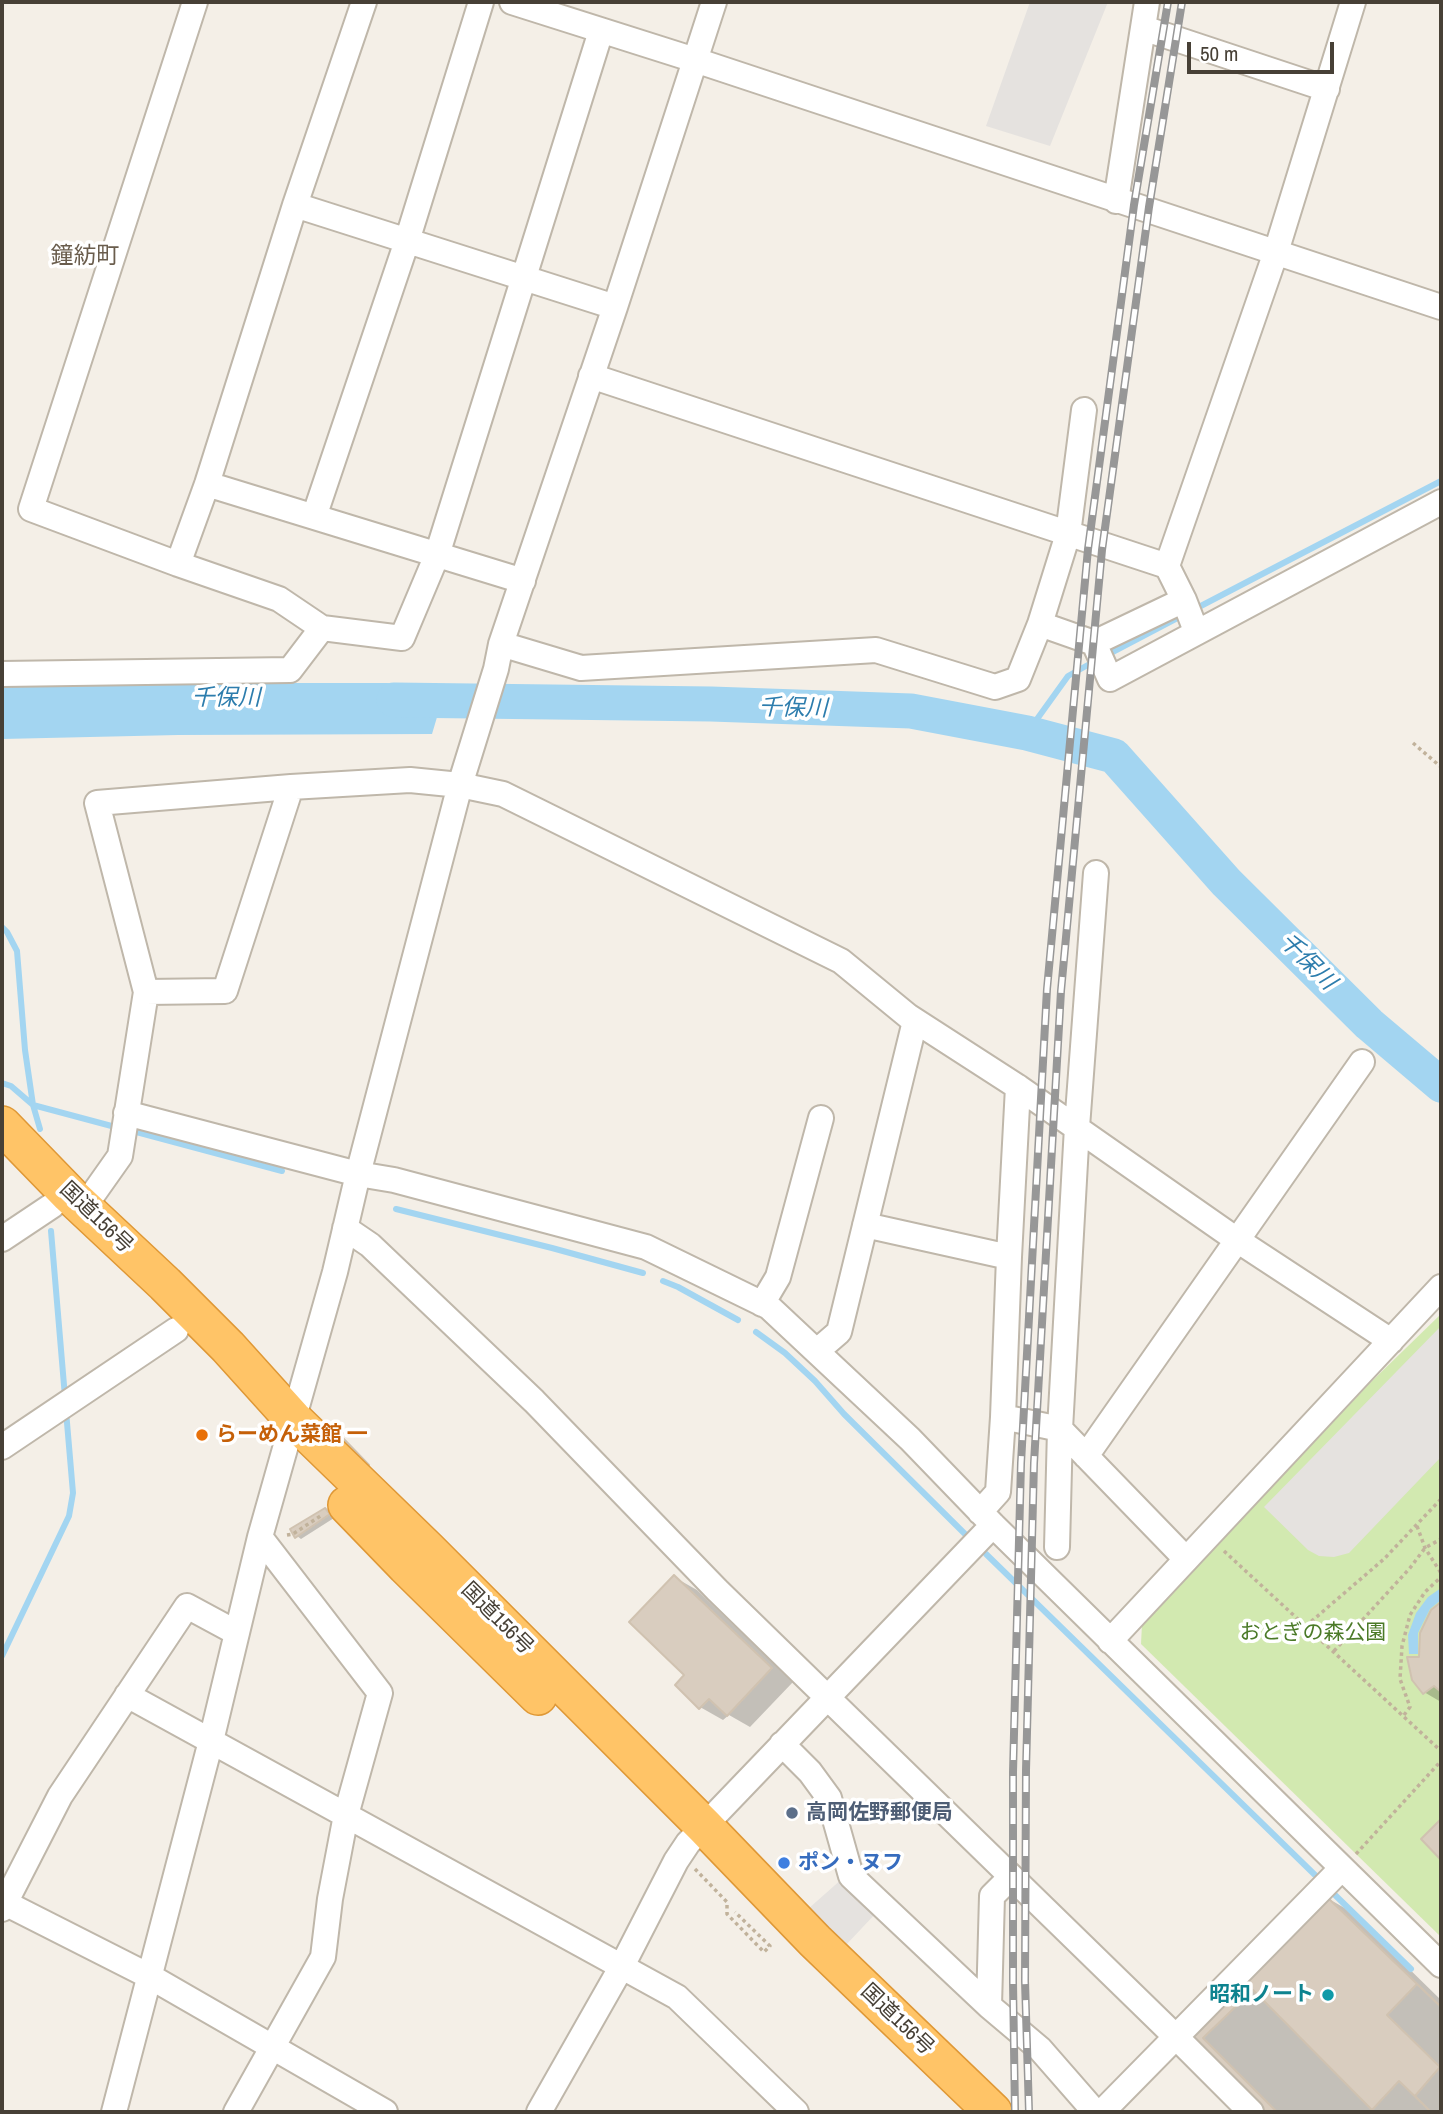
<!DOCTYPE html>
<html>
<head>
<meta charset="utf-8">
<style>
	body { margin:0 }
	#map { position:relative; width:1443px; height:2114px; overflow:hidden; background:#f4efe7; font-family:"Archivo Narrow",sans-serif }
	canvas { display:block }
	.frame { position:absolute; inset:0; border:4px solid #474036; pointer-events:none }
	.scale { position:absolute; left:1187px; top:42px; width:147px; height:32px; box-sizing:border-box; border:4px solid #474036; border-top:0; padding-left:9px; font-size:21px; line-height:24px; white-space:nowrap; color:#474036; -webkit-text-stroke:5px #fff; paint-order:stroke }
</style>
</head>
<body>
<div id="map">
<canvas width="1443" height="2114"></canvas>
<div class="frame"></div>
<div class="scale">50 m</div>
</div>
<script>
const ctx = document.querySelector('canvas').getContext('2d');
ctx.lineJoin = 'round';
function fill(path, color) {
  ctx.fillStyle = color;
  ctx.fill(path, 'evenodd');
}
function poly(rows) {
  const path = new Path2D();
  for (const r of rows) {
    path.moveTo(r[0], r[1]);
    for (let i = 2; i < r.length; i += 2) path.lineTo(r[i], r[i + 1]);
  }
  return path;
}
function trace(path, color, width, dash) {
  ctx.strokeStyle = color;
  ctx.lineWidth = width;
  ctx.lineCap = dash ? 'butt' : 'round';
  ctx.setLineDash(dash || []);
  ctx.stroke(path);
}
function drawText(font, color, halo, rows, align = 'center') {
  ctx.font = font + ' "Archivo Narrow","Noto Sans JP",sans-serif';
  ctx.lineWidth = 7;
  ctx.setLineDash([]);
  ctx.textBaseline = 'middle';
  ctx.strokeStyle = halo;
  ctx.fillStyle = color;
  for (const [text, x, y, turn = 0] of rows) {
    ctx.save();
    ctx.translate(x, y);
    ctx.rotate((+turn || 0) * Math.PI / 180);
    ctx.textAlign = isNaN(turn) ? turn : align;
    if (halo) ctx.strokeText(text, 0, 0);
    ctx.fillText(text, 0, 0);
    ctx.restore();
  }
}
fill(poly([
	[1441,1314,1441,1937,1141,1644,1142,1624,1370,1383]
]), '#d2e9b0');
fill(poly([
	[1030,2,1108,2,1050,146,986,126],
	[1441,1326,1441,1457,1349,1553,1334,1557,1319,1556,1308,1550,1264,1507],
	[843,1878,878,1911,845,1946,808,1909]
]), '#e5e2df');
fill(poly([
	[204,683,387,683,446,687,432,734,178,735,2,739,2,685],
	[1441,1588,1441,1600,1430,1609,1418,1633,1418,1654,1409,1654,1408,1635,1416,1613,1428,1597]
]), '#a3d5f1');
fill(poly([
	[325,1510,334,1518,301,1539,297,1536],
	[674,1577,697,1590,793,1682,750,1727,729,1715,723,1720,700,1707,687,1675],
	[1441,1604,1441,1702,1424,1692,1421,1659,1433,1611],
	[1327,1898,1350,1911,1441,2000,1441,2112,1266,2112,1194,2042]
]), '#0003');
trace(poly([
	[1195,609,1441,481],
	[1105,656,1185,614],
	[1027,733,1068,676,1095,661],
	[2,927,7,932,17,951,25,1050,33,1105,40,1129],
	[2,1083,11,1086,33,1105,119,1128],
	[129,1130,282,1171],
	[396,1209,552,1248,643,1273],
	[51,1231,65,1397],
	[663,1281,678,1287,738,1320],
	[756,1332,785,1353,815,1381,844,1414,965,1534],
	[986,1554,1315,1875],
	[2,1656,69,1516,73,1493,66,1411],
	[1335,1895,1411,1969]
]), '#a3d5f1', 6);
trace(poly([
	[394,700,711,704,911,711,1027,733,1114,756,1226,882,1369,1024,1441,1085]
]), '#a3d5f1', 35);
const building = poly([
	[340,1435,369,1465,362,1472,333,1442,340,1435],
	[325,1508,330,1514,295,1538,290,1529,325,1508],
	[674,1575,772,1668,727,1716,709,1699,699,1709,675,1685,684,1675,629,1622,674,1575],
	[1441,1602,1441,1692,1434,1686,1423,1694,1412,1680,1407,1657,1419,1657,1420,1633,1431,1610,1441,1602],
	[1441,1819,1441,1860,1421,1839,1441,1819],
	[1326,1896,1441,2007,1441,2112,1263,2112,1192,2043,1189,2036,1326,1896],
	[1417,1984,1441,2007,1441,2068,1387,2015,1417,1984],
	[1253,1990,1372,2110,1399,2081,1431,2112,1277,2112,1203,2038,1253,1990],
	[1440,2067,1441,2112,1431,2112,1415,2096,1440,2067]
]);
fill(building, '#d9cdbf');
trace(building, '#d0c2b0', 2);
const minor = poly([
	[195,2,31,509,178,564,279,599,322,628,402,638,437,555,601,31],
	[512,2,695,60,1441,307],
	[1143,28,1327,89],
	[1116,201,1147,2],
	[295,205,615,307],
	[591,376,1167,566,1184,600,1196,631],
	[207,484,523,581],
	[314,517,407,241,481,2],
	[178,564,207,484,295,205,364,2],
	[1167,566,1276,252,1353,2],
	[1040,624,1094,643,1110,679,1441,502],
	[1094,643,1184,600],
	[501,644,581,668,876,650,995,687,1018,679,1040,624,1068,534,1084,410],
	[2,674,290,670,322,628],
	[1096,873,1077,1127,1060,1429,1186,1559],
	[146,992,225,991,291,787],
	[126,1113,358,1174,394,1180,646,1247,769,1307,910,1439,993,1525,1441,1965],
	[84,1207,120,1156,146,992,97,803,291,787,410,780,460,785,503,794,841,961,908,1016,1018,1087,1237,1240,1391,1341],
	[865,1225,1009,1257,1018,1087],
	[345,1228,370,1245,534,1401,717,1590,1177,2038,1251,2112],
	[2,1239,53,1205],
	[762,1304,778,1277,821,1118],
	[817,1351,839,1332,915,1021],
	[1003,1417,1060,1429,1057,1547],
	[2,1447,176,1330],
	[1086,1456,1362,1062],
	[980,1512,998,1492,1003,1417,1009,1257],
	[1110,1641,1441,1287],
	[127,1695,677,1997,796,2112],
	[782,1744,810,1772,829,1798,851,1876,989,2006,992,1896,1011,1877],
	[5,1903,149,1976,385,2112],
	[2,1909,60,1796,187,1606,237,1633],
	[989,2006,1040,2049,1095,2112],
	[114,2112,211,1741,260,1537,335,1272,358,1174,460,785,496,669,501,644,615,307,714,2],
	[236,2112,323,1957,330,1899,346,1815,380,1693,260,1537],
	[539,2112,622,1966,676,1861,688,1843,993,1525],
	[1102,2112,1342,1868]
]);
const highway = poly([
	[2,1125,70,1195,165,1284,228,1347,293,1419,427,1549,704,1826,815,1941,993,2112],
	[347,1505,406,1566,538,1696]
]);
trace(minor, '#bfb7aa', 28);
trace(highway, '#df9836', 40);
trace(poly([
	[1413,743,1441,767],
	[1417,1526,1425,1548,1441,1573],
	[287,1535,293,1534,322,1515],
	[1224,1551,1441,1751],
	[1306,1626,1384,1559,1441,1499],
	[1334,1651,1410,1568,1425,1548,1441,1539],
	[1404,1715,1410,1707,1400,1679,1402,1646,1410,1615,1425,1592,1441,1577],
	[1356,1854,1441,1761],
	[695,1869,727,1902,727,1914,764,1952,770,1946,735,1912]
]), '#c1b29b', 3.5, [3.5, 3.5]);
trace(minor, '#fff', 24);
trace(highway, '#ffc467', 37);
const rail = poly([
	[1015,2112,1013,1982,1013,1772,1021,1463,1047,989,1088,549,1134,205,1168,2],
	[1029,2112,1025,1981,1026,1770,1034,1463,1061,991,1102,550,1149,207,1182,2]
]);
trace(rail, '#979797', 8);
trace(rail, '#fff', 5, [16]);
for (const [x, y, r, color] of [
	[202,1435,7,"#e8710a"],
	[792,1813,7,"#5c6f8a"],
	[784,1863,7,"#3f7fe0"],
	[1328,1995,7,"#0f9aa8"]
]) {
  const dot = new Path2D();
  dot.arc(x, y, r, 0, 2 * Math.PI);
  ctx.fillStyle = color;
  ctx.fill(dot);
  trace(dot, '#fff', 2.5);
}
drawText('21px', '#474036', '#fff', [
	["国道156号",96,1218,44],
	["国道156号",497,1619,45],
	["国道156号",897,2020,44]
]);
drawText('bold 21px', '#c56008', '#fff', [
	["らーめん菜館 一",216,1435]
], 'left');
drawText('21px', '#4b7a28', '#fff', [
	["おとぎの森公園",1313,1633]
]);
drawText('bold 21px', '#4e5e75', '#fff', [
	["高岡佐野郵便局",806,1813]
], 'left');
drawText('bold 21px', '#366cbe', '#fff', [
	["ポン・ヌフ",798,1863]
], 'left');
drawText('bold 21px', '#0d838f', '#fff', [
	["昭和ノート",1314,1995]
], 'right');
drawText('23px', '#6a5d4d', '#fff', [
	["鐘紡町",85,257]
]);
drawText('italic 23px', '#2d7dad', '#fff', [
	["千保川",226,699],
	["千保川",793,709,1],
	["千保川",1307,962,45]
]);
</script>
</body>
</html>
